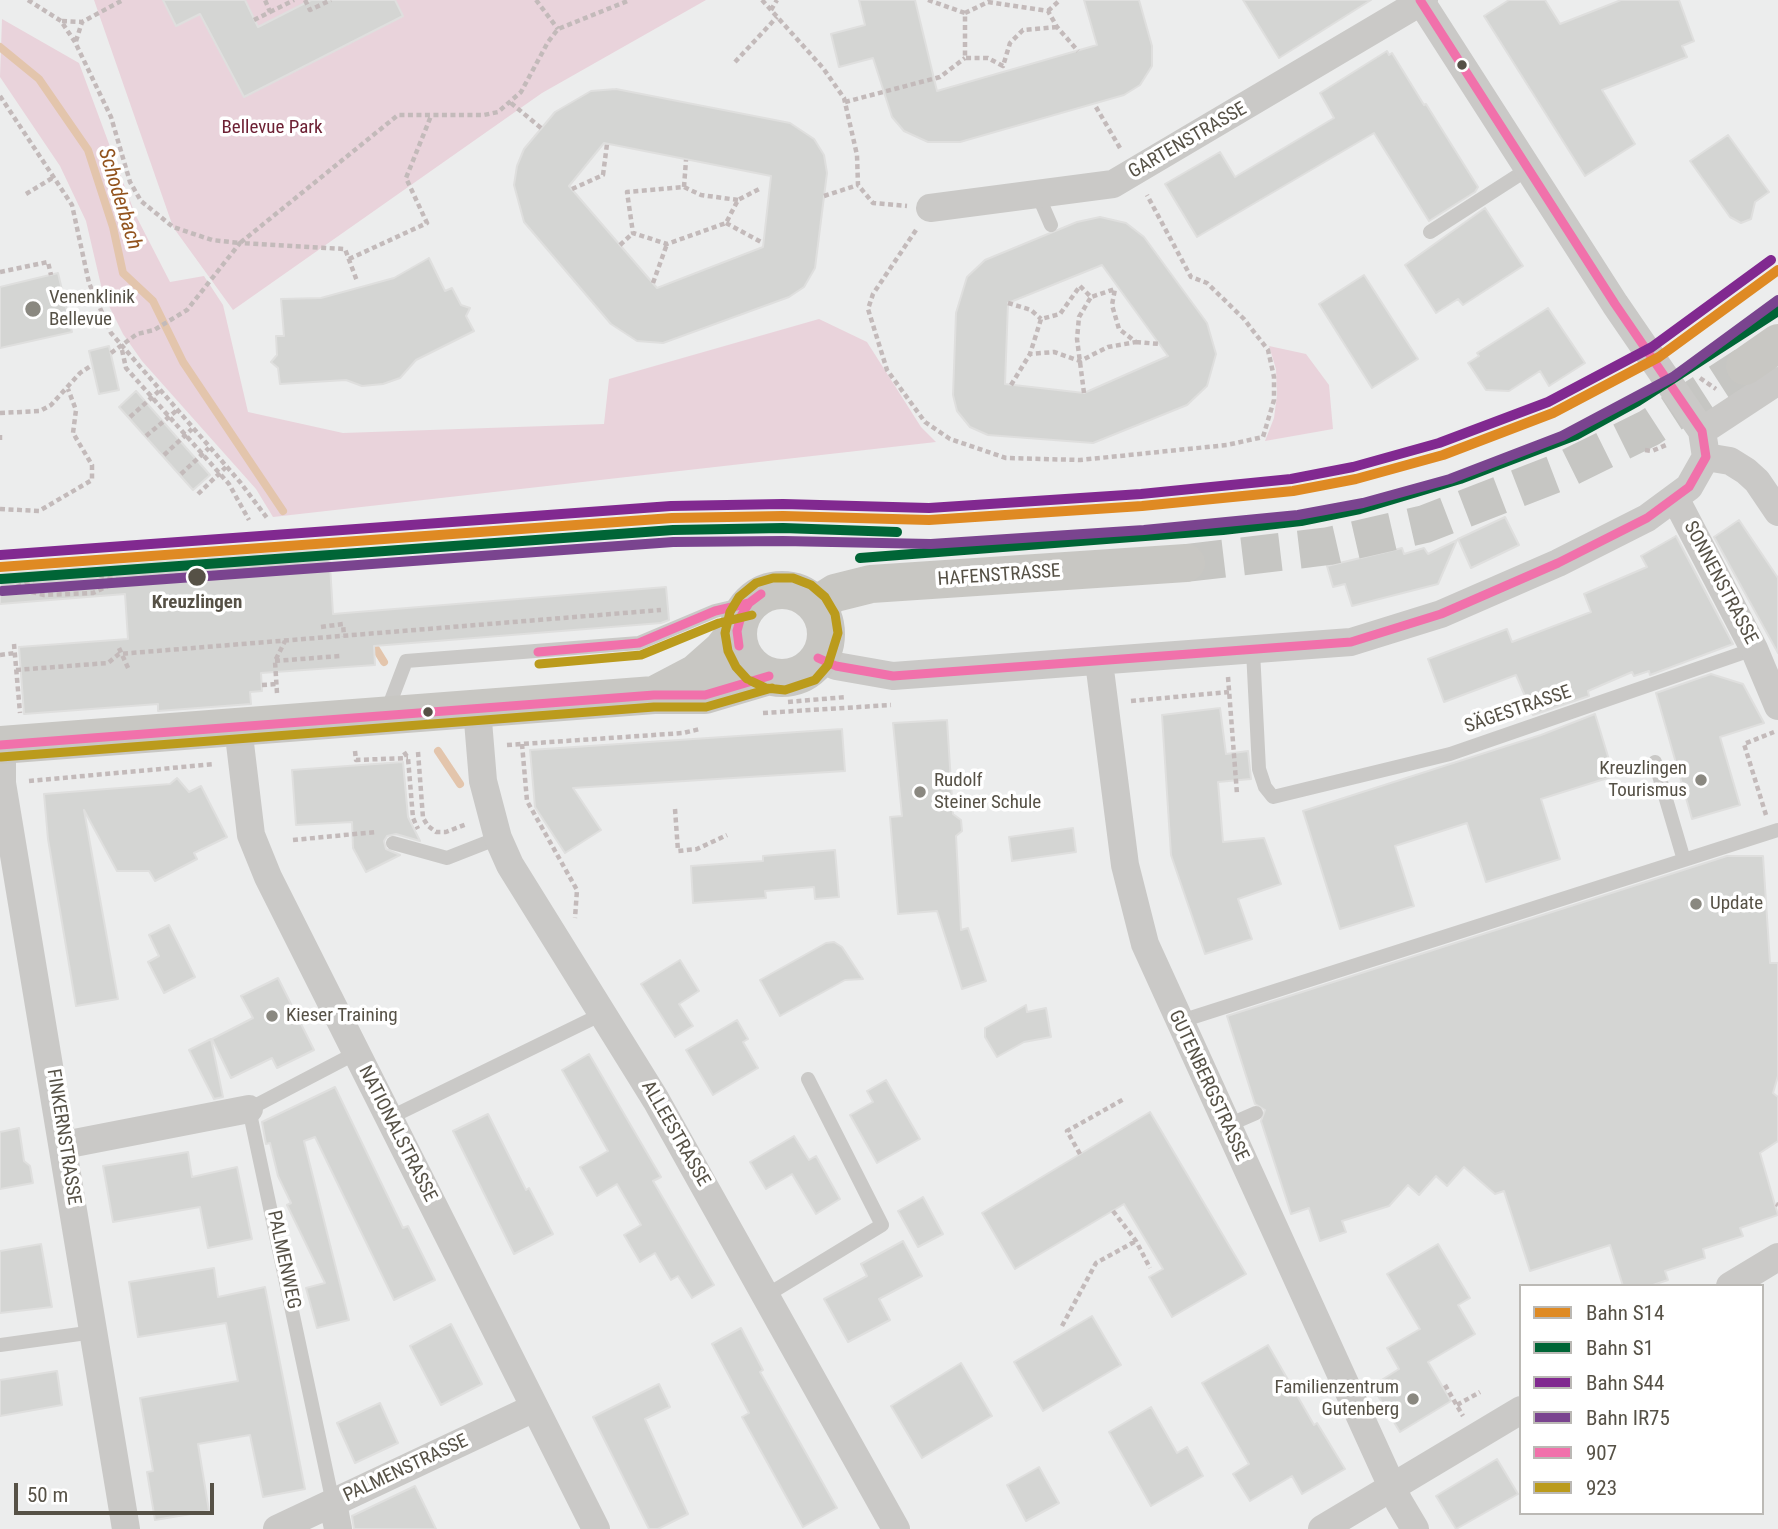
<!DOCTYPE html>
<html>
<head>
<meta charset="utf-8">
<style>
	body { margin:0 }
	#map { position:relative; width:1778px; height:1529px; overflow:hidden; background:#eceded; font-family:"Roboto Condensed",sans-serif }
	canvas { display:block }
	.legend { position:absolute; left:1519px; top:1284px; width:245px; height:231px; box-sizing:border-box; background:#fff; border:2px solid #bbb9b5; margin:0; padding:9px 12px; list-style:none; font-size:21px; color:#565146 }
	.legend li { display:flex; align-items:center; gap:14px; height:35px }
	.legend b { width:35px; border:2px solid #bbb9b5 }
	.scale { position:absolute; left:14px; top:1483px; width:200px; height:32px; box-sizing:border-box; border:4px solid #565146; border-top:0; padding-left:9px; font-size:21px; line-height:24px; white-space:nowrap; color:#565146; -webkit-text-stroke:5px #fff; paint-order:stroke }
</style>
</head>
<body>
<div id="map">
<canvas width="1778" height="1529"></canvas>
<ul class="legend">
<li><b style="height:9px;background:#df8a23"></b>Bahn S14</li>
<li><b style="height:9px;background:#006536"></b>Bahn S1</li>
<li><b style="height:9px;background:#812990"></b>Bahn S44</li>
<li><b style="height:9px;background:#7a448f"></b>Bahn IR75</li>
<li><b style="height:9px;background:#f171ab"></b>907</li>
<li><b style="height:9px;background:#bb9b1c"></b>923</li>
</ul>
<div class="scale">50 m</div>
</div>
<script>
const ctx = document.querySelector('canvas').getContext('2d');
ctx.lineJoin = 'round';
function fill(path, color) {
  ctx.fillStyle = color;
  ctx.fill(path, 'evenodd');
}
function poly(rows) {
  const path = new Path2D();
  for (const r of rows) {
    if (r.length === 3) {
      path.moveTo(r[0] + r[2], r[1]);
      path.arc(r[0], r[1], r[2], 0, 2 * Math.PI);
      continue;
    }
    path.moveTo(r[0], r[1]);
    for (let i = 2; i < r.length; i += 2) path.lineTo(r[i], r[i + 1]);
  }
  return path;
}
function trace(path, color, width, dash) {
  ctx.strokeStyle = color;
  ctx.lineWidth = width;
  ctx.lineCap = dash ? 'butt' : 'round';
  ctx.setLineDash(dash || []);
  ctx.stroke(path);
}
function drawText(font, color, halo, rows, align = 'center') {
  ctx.font = font + ' "Roboto Condensed",sans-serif';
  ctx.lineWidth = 7;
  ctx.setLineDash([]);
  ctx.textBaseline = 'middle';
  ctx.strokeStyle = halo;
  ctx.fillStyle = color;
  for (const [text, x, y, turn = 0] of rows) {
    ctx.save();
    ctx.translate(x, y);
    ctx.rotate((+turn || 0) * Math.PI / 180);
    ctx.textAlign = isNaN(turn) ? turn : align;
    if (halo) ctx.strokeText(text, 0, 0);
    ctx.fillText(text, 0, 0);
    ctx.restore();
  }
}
fill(poly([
	[94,0,706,0,542,93,233,310,173,227],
	[2,19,79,63,135,214,170,282,204,276,223,305,248,412,343,433,604,424,609,379,819,319,867,342,921,427,936,442,273,517,256,489,142,361,123,334,103,294,86,221,60,166,0,77],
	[1269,346,1306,354,1329,385,1333,429,1265,441,1274,418,1277,395,1276,369]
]), '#e9d3db');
trace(poly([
	[0,47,39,79,88,150,113,227,123,273,153,301,183,362,283,511],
	[376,649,384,662],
	[438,751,460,784]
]), '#e3c5ac', 8);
const building = poly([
	[163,0,245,0,258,27,311,0,395,0,403,16,244,97,200,14,176,26,163,0],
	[859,0,915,0,937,91,1097,45,1084,0,1139,0,1152,46,1152,66,1140,85,1124,95,960,142,928,142,904,131,892,117,873,58,839,67,831,34,865,25,859,0],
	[1243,0,1371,0,1279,58,1243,0],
	[1509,0,1545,0,1560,24,1621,0,1679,0,1694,41,1682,46,1687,57,1602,90,1635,144,1585,176,1484,16,1509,0],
	[1387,51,1389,55,1392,53,1424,105,1426,104,1478,187,1475,192,1429,221,1374,133,1197,237,1165,184,1220,152,1235,177,1334,118,1320,93,1387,51],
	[616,89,790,123,814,139,824,155,827,173,815,268,804,287,789,297,663,343,637,341,611,324,524,222,514,185,517,166,524,149,555,112,591,91,616,89],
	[604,143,771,176,763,247,657,288,569,186,604,143],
	[1728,135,1769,192,1755,202,1751,219,1741,223,1730,217,1690,161,1728,135],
	[1485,208,1523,266,1463,305,1458,299,1436,313,1405,265,1485,208],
	[1100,217,1126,223,1144,237,1207,323,1216,354,1207,386,1187,405,1093,443,988,435,970,427,957,411,953,395,956,313,967,277,985,260,1077,222,1100,217],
	[1102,265,1168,356,1084,393,1005,384,1008,303,1102,265],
	[429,258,445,291,452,288,461,305,470,308,466,316,474,331,416,360,400,378,383,384,362,386,346,380,280,384,278,368,271,362,277,355,276,336,284,336,281,299,321,298,394,278,429,258],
	[58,273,72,332,0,348,0,287,58,273],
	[1364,275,1418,359,1372,388,1319,304,1364,275],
	[1548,308,1585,363,1549,386,1540,371,1509,391,1486,390,1468,363,1479,356,1477,353,1548,308],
	[109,346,119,390,99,394,89,351,109,346],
	[136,391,210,475,193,490,119,407,136,391],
	[1505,517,1519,545,1471,568,1458,539,1505,517],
	[1739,520,1778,578,1778,653,1714,537,1739,520],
	[1676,536,1733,644,1650,675,1649,671,1634,676,1632,672,1588,691,1589,696,1533,715,1516,675,1444,702,1428,659,1507,629,1512,642,1591,612,1584,594,1647,567,1641,556,1676,536],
	[1457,540,1438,584,1352,606,1345,584,1333,587,1327,566,1402,548,1404,554,1424,548,1428,554,1457,540],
	[329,549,333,614,666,587,669,620,661,623,374,646,375,665,261,673,262,691,250,692,251,704,158,711,158,704,24,714,19,647,128,639,125,594,0,604,0,574,329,549],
	[1711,674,1743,684,1764,723,1720,737,1740,805,1692,819,1656,693,1711,674],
	[1220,708,1226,754,1248,751,1251,779,1218,782,1223,842,1264,838,1281,884,1238,899,1252,939,1205,954,1171,855,1162,715,1220,708],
	[1595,714,1614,776,1541,799,1560,859,1486,882,1467,823,1395,846,1414,906,1340,929,1303,811,1541,735,1595,714],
	[947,720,953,814,961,820,962,831,956,836,961,930,968,928,986,981,962,989,937,911,898,914,890,817,902,816,893,723,947,720],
	[842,729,845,771,573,788,601,830,565,853,535,807,530,750,842,729],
	[403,762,408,817,420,841,396,834,387,836,384,841,386,849,400,855,366,872,353,848,352,822,296,825,292,770,403,762],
	[177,778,189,792,201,786,227,837,194,853,197,859,155,881,149,871,117,871,84,810,118,999,76,1006,48,839,44,794,170,784,177,778],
	[1073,828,1076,852,1012,861,1009,837,1073,828],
	[835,850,839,897,815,899,814,887,765,891,766,898,693,903,691,866,763,861,763,856,835,850],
	[1727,856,1763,856,1770,963,1778,963,1778,1076,1773,1093,1778,1097,1778,1141,1760,1153,1778,1215,1740,1228,1743,1236,1703,1249,1705,1258,1665,1271,1668,1280,1650,1286,1623,1286,1610,1245,1530,1271,1504,1191,1495,1194,1464,1167,1447,1186,1436,1176,1419,1195,1408,1185,1389,1206,1342,1221,1346,1232,1320,1241,1309,1208,1291,1214,1261,1121,1265,1110,1255,1104,1227,1016,1727,856],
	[169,925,195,977,164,993,148,962,159,956,149,935,169,925],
	[834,942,842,947,863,979,845,980,780,1016,760,980,826,943,834,942],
	[680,960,699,991,679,1004,693,1026,675,1037,641,984,680,960],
	[278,978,314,1050,277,1068,272,1058,231,1078,212,1039,253,1018,241,996,278,978],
	[1026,1005,1027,1012,1046,1008,1051,1037,1024,1042,997,1057,985,1037,985,1028,1026,1005],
	[737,1020,748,1039,743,1042,758,1068,713,1095,686,1050,737,1020],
	[211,1039,223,1097,214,1099,189,1050,211,1039],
	[589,1054,661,1177,653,1181,714,1285,692,1298,678,1276,671,1280,655,1253,640,1262,624,1235,641,1225,617,1184,597,1196,580,1167,608,1151,562,1070,589,1054],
	[886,1080,920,1139,877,1163,850,1115,873,1102,867,1091,886,1080],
	[335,1087,403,1228,408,1226,435,1280,394,1300,315,1137,304,1141,349,1320,317,1328,306,1288,325,1283,287,1205,291,1203,278,1176,270,1143,266,1144,262,1122,335,1087],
	[1150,1112,1246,1274,1172,1317,1149,1277,1163,1269,1124,1204,1015,1269,982,1213,1150,1112],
	[488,1114,526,1190,529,1188,553,1234,514,1254,453,1131,488,1114],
	[19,1128,24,1161,30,1166,33,1183,0,1189,0,1132,19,1128],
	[794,1136,809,1160,816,1156,840,1199,816,1214,792,1174,766,1189,750,1162,794,1136],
	[188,1152,192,1177,237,1167,252,1239,208,1248,200,1207,113,1222,103,1166,188,1152],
	[923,1197,943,1234,918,1247,898,1211,923,1197],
	[903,1241,922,1276,879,1299,890,1320,848,1342,824,1299,867,1276,861,1264,903,1241],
	[41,1244,52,1307,0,1313,0,1251,41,1244],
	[1438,1244,1470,1298,1458,1305,1475,1334,1428,1362,1451,1401,1400,1432,1372,1386,1399,1369,1387,1348,1420,1329,1387,1274,1438,1244],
	[214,1268,218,1297,265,1287,305,1489,263,1497,250,1435,198,1444,209,1511,155,1520,147,1472,153,1471,140,1398,238,1381,226,1323,138,1337,129,1282,214,1268],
	[1092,1316,1121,1365,1043,1411,1014,1362,1092,1316],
	[451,1324,482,1384,441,1405,410,1346,451,1324],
	[741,1328,763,1370,760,1372,837,1508,803,1527,742,1417,749,1413,712,1344,741,1328],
	[1268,1345,1314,1425,1317,1423,1345,1469,1302,1494,1292,1476,1250,1501,1233,1474,1249,1464,1202,1383,1268,1345],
	[961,1363,992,1416,922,1458,891,1406,961,1363],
	[57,1371,62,1405,0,1416,0,1380,57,1371],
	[659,1384,670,1407,645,1419,688,1514,658,1529,649,1529,593,1417,659,1384],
	[380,1403,398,1443,355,1463,337,1423,380,1403],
	[1151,1407,1177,1453,1187,1447,1203,1476,1151,1506,1109,1432,1151,1407],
	[1497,1459,1518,1494,1456,1529,1436,1496,1497,1459],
	[1039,1467,1059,1503,1026,1521,1007,1485,1039,1467],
	[415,1486,436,1529,354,1529,352,1516,415,1486]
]);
fill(building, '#d4d5d3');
trace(building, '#dfdfde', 2);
trace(poly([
	[1186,563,1329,546,1425,524,1560,472,1649,428,1745,366]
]), '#c6c6c3', 38, [38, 19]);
trace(poly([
	[28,0,61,21,75,42,111,117,130,182,141,201,173,227,212,240,240,243,398,115,484,115,498,112,521,92,548,42,558,29,630,0],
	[305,0,310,10,331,0],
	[536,0,558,29],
	[762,0,823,68,844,98,857,155,858,185,873,203,907,206],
	[928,0,965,13],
	[771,10,777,0],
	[1048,11,1060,0],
	[270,12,294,0],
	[254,20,270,12,265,0],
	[62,21,82,22,123,0],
	[1057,27,1023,30,1010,43,1003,66,988,58,965,58,965,13,988,2,1048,11,1057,27,1078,51],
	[76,41,82,22],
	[735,62,777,17],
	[0,96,72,205,89,283,111,333,240,482,267,518],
	[845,102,940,77,965,58],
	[511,103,541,128],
	[1096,107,1120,148],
	[684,187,686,160],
	[572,189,603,175,607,144],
	[26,194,54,177],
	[824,196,858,185],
	[738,200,701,195,684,187,627,192,633,233,667,244,726,223,738,200,761,188],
	[726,223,763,243],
	[916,230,873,294,868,309,887,370,925,422,950,439,1006,458,1080,460,1227,445,1263,437,1274,400,1274,377,1268,350,1244,319,1207,283,1191,277,1147,195],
	[620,245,633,233],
	[349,259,427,223,406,178,431,116],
	[0,272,48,262,51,275],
	[653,283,667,244],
	[1080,286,1091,297,1115,289,1112,305,1119,329,1136,342,1108,347,1080,361,1054,352,1030,354,1041,319,1060,314,1080,286],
	[1008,303,1031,310,1041,319],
	[1136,342,1160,344],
	[122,350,126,368,229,484,249,520],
	[111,353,137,334,154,330,187,310,240,243,345,249,357,281],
	[1700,378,1716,389],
	[1011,385,1030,354],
	[1084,393,1077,339,1079,317,1091,297],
	[0,413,40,411,51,405,80,373,92,365],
	[130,417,159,391],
	[0,435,0,441],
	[146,436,176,411],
	[1645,450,1652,451,1666,445],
	[164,455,192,429],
	[181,474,209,448],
	[198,494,226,467],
	[0,509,39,511,92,480,92,465,73,433,76,410,68,389],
	[15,588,44,595,93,593,118,581],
	[0,589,14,588,43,576,90,573,118,580,310,566],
	[321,627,343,624,344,636],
	[14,644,20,713],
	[119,648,129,670],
	[0,655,15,653],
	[275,661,340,656],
	[16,670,108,663,119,654,661,610],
	[1228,677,1237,794],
	[262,685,277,684],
	[277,693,275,661,285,641],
	[1131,701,1229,692],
	[788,702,846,697],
	[763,713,891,705],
	[522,744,527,801,577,890,575,918],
	[507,745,683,733,700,729],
	[355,751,356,760,408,758],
	[404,752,408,758,413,818,418,829],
	[418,752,423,818,428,826,436,832,446,832,467,824],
	[29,781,215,764],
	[675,809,678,851,697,849,727,835],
	[1766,815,1744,744,1774,732],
	[293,840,376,832],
	[1080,1154,1067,1131,1124,1099],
	[1776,1204,1778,1205],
	[1113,1211,1136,1241,1150,1268],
	[1062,1326,1096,1263,1136,1241],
	[1445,1385,1463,1416],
	[1457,1405,1480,1392]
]), '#c3baba', 4.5, [5, 3.5]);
trace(poly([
	[1038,195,1051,225],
	[1430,232,1528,169],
	[1253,651,1259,769,1265,787,1273,797,1450,754,1754,649],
	[387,711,406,661,639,643,715,611,749,603],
	[1655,762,1684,860],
	[393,843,447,858,498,838],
	[1178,1022,1778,830],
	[389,1118,602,1014],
	[1226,1126,1256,1113],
	[767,1295,882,1225,808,1079],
	[0,1345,94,1332],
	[333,1503,249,1109,356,1053]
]), '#cac9c7', 14);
trace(poly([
	[930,208,1113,184,1424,0],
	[1702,431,1778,381],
	[1706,457,1730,461,1746,471,1757,481,1778,512],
	[1675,498,1754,649,1778,706],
	[818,658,836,666,893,676,1351,642,1441,614,1558,563,1647,518,1689,487,1706,457,1702,431,1615,304,1420,0],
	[1099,662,1125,865,1145,944,1399,1502,1415,1529],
	[477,709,483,781,498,838,510,865,656,1100,896,1529],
	[238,727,251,835,268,877,596,1529],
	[2,745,2,783,126,1529],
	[64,1145,249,1109],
	[1730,1286,1778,1257],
	[333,1503,338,1529],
	[277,1529,534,1408],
	[1322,1529,1521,1410]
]), '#cac9c7', 28);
trace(poly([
	[1745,366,1778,343],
	[782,634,44],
	[816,605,835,593,871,584,1186,563],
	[656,694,696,673,722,650,737,631],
	[0,745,654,695,705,695,769,676]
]), '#c8c7c3', 38);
trace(poly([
	[739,646,737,631,741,616,749,603,761,594],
	[538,652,639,643,715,611,749,603],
	[818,658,836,666,893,676,1351,642,1441,614,1558,563,1647,518,1689,487,1706,457,1702,431,1615,304,1420,0],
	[0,745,654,695,705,695,769,676]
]), '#f171ab', 9);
trace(poly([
	[539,664,641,655,719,623,752,615],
	[747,679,736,667,728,651,725,633,730,612,739,597,756,583,773,578,793,578,811,585,825,597,835,614,838,633,828,665,815,680,785,690,766,688,751,681],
	[1,757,654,707,706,707,772,688]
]), '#bb9b1c', 9);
trace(poly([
	[0,567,672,518,783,516,929,520,1142,506,1293,491,1356,479,1443,455,1553,413,1659,357,1778,270]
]), '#df8a23', 10);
trace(poly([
	[860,558,1223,530,1301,521,1360,509,1460,479,1576,435,1638,401,1778,311],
	[1,579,673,530,783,528,897,532]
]), '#006536', 10);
trace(poly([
	[0,555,671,506,783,504,929,508,1141,494,1291,479,1353,467,1439,443,1548,402,1652,347,1771,260]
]), '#812990', 10);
trace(poly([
	[2,591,673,542,783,541,931,544,1144,530,1298,515,1363,503,1450,479,1562,436,1673,377,1778,300]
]), '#7a448f', 10);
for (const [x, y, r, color] of [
	[1462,65,6,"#565146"],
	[33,309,9,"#8a8880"],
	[197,577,10,"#565146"],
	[428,712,6,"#565146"],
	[1701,780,7,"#8a8880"],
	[920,792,7,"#8a8880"],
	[1696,904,7,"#8a8880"],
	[272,1016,7,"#8a8880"],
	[1413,1399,7,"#8a8880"]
]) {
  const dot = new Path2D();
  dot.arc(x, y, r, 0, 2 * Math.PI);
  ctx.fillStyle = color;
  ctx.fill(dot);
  trace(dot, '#fff', 2.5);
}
drawText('19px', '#6d2134', '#fff', [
	["Bellevue Park",272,128]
]);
drawText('19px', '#565146', '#fff', [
	["GARTENSTRASSE",1188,141,-30],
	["HAFENSTRASSE",999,576,-4],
	["SONNENSTRASSE",1720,583,62],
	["SÄGESTRASSE",1518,710,-19],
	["GUTENBERGSTRASSE",1208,1086,65],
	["NATIONALSTRASSE",397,1134,63],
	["ALLEESTRASSE",675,1134,60],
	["FINKERNSTRASSE",63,1137,81],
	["PALMENWEG",283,1260,78],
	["PALMENSTRASSE",406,1469,-25]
]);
drawText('19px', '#565146', '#fff', [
	["Venenklinik",49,298],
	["Bellevue",49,320],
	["Kreuzlingen",1687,769,"right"],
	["Tourismus",1687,791,"right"],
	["Rudolf",934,781],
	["Steiner Schule",934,803],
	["Update",1710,904],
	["Kieser Training",286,1016],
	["Familienzentrum",1399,1388,"right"],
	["Gutenberg",1399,1410,"right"]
], 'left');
drawText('bold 19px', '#565146', '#fff', [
	["Kreuzlingen",197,603]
]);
drawText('italic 21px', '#92531d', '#fff', [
	["Schoderbach",119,199,73]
]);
</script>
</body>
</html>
